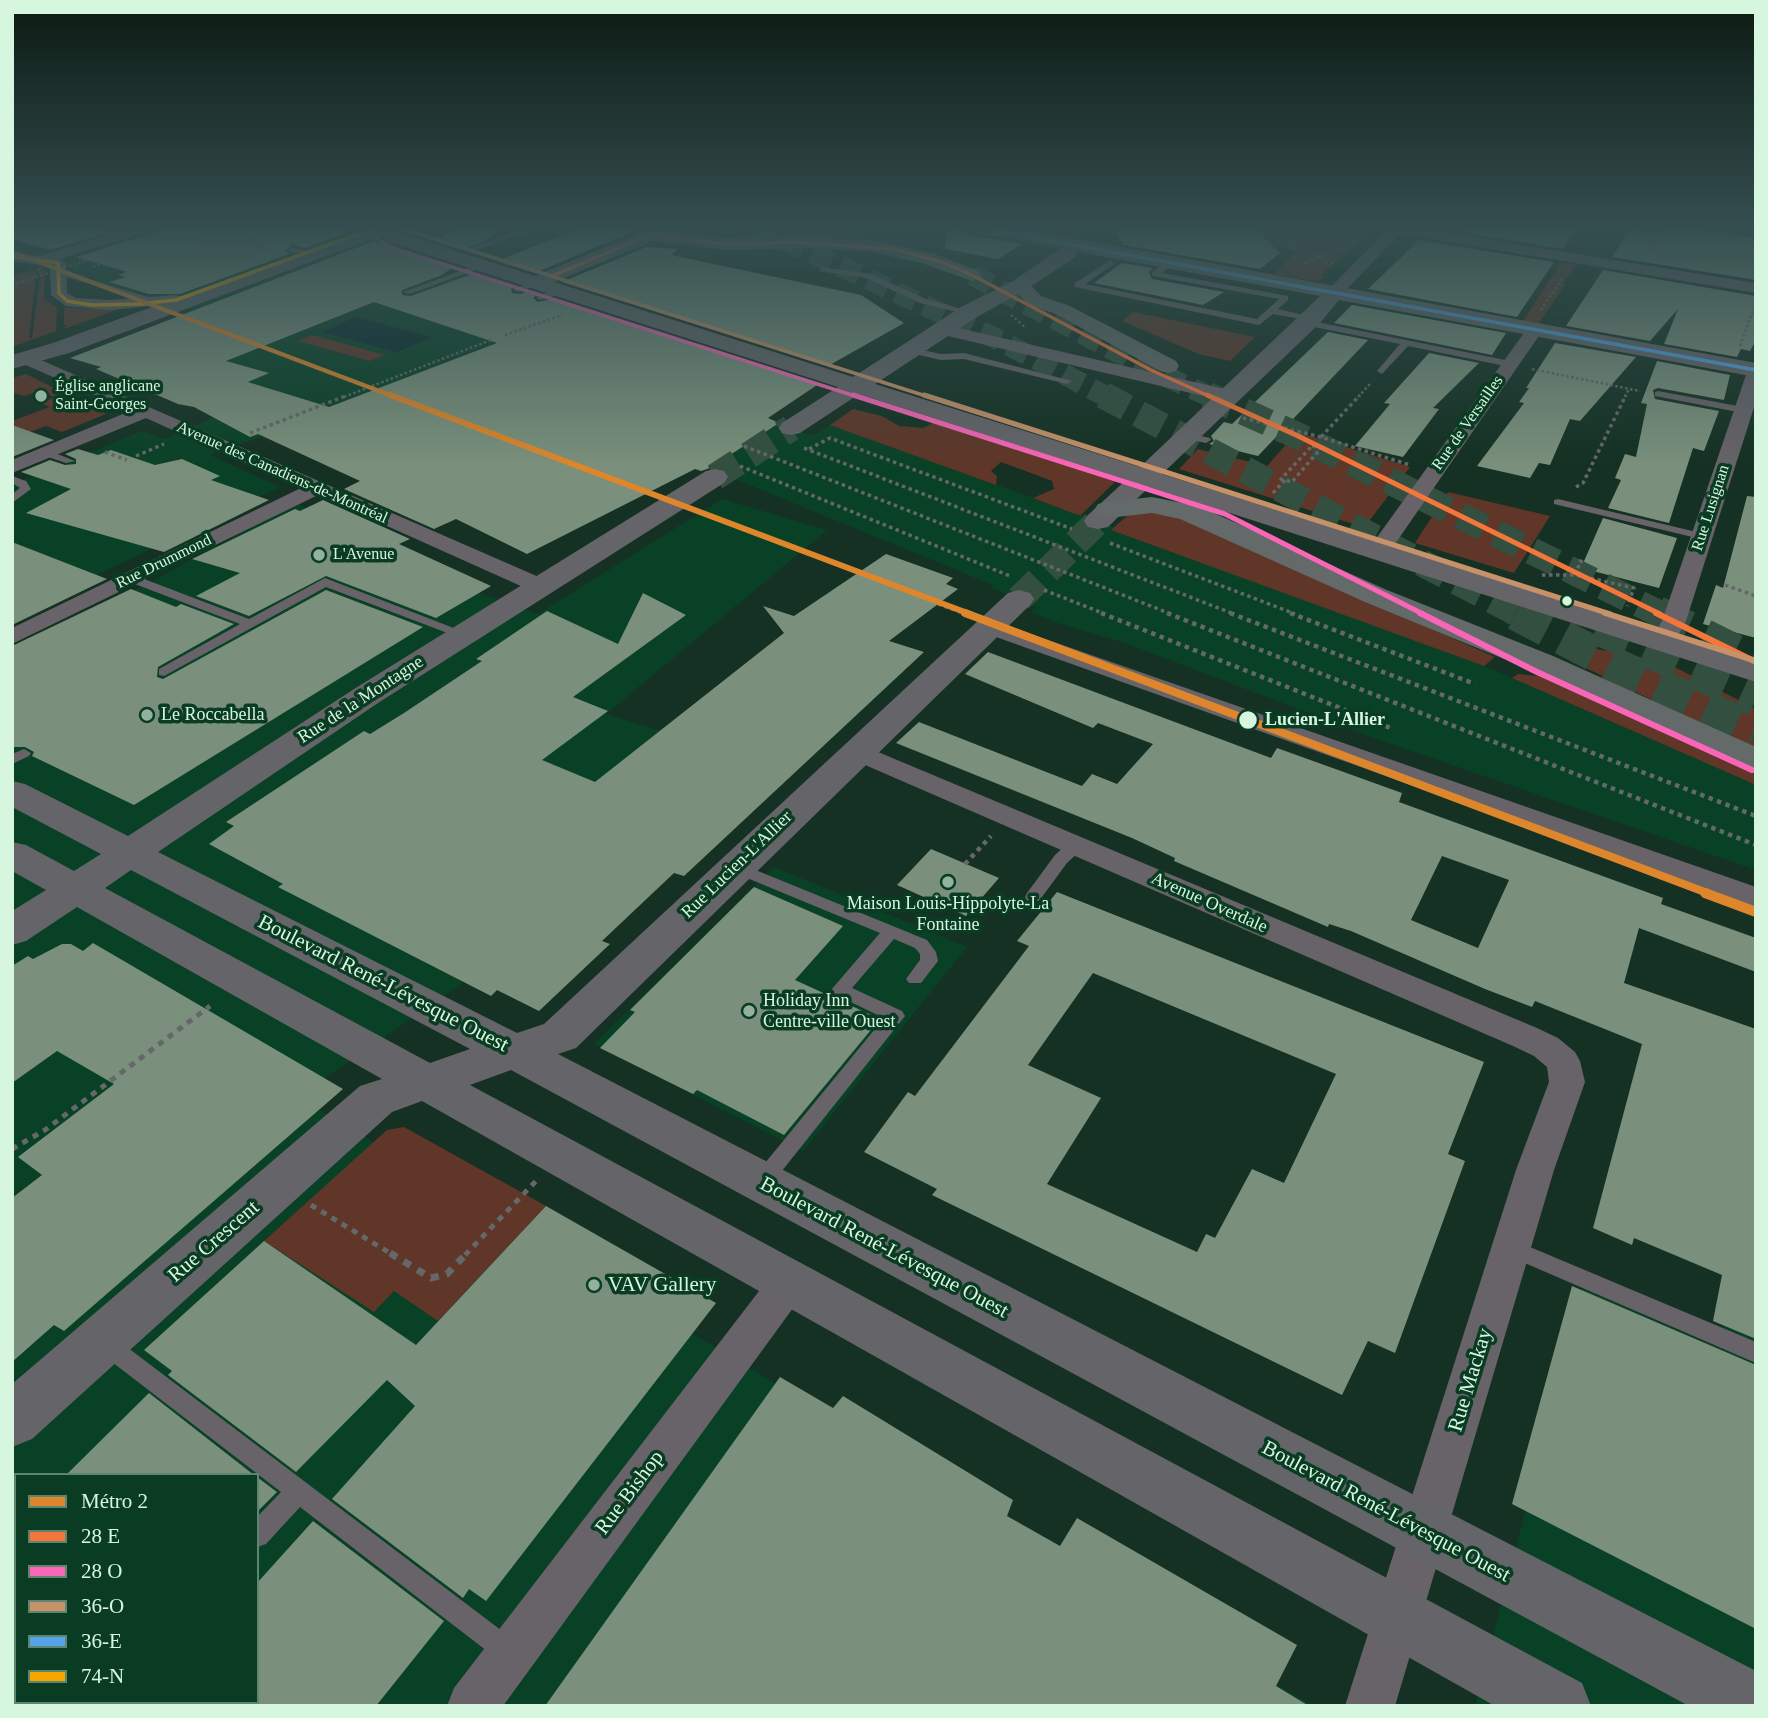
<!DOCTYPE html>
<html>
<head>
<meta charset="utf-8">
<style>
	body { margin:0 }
	#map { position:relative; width:1768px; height:1718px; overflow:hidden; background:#153123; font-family:"Times New Roman",serif }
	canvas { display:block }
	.frame { position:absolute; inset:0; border:14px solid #d6f6e0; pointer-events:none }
	.legend { position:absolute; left:14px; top:1473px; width:245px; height:231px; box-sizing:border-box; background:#0a3c23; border:2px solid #5c866f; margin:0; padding:9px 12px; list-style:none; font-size:21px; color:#d6f6e0 }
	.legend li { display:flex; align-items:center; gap:14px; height:35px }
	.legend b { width:35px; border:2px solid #5c866f }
</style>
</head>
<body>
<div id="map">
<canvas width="1768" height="1718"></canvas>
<div class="frame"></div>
<ul class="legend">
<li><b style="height:9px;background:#de862b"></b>Métro 2</li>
<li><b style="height:9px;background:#f5763a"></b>28 E</li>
<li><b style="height:9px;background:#fa66b7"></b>28 O</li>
<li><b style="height:9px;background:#c7916a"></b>36-O</li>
<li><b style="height:9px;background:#53a3e8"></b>36-E</li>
<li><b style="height:9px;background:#f7a600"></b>74-N</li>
</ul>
</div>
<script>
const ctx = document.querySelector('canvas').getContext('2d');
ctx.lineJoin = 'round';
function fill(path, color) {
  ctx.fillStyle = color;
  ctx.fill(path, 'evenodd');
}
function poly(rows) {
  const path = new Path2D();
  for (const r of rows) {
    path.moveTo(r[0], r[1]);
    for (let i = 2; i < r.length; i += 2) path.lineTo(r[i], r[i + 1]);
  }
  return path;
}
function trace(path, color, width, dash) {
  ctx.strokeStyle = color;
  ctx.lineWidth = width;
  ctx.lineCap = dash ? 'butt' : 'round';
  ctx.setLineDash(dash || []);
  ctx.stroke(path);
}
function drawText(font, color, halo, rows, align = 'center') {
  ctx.font = font + ' "Times New Roman",serif';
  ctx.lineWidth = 7;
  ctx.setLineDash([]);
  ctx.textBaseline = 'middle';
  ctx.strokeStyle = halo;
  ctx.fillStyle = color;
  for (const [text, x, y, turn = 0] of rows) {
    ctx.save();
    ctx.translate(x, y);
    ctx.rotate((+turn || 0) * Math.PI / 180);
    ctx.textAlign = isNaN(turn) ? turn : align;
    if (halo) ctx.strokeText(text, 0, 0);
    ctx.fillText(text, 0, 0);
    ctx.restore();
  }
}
fill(poly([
	[168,227,348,227,332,232,560,300,528,331,334,405,340,408,210,455,280,487,12,616,12,485,142,431,164,439,217,416,195,312,71,273,74,256],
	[790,377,817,385,768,417,780,423,812,436,830,425,1115,527,1111,530,1469,659,1756,785,1756,870,1374,738,1125,643,1058,623,1031,612,1036,607,991,588,993,585,696,463],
	[722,499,827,530,606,714,775,766,298,1097,1313,1706,12,1706,12,656,297,503,457,585,538,614],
	[16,1475,257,1475,257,1702,16,1702],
	[774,867,967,947,803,1151,594,1044],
	[1756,1167,1756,1706,1475,1706,1583,1288,1718,1347]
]), '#094126');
fill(poly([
	[711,227,859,227,842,238,708,229],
	[1253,227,1334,227,1370,233,1321,275,1324,277,1320,280,1315,281,1273,274,1297,251,1235,241],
	[1561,262,1576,265,1563,283,1565,285,1539,323,1523,321],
	[41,267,45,268,44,299,57,308,56,331,12,347,12,276,33,270,36,273,29,338,32,338,40,276,35,269],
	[64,307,99,309,119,309,64,329,67,325,64,325],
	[1133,312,1255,337,1230,361,1199,354,1122,321],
	[312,335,385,355,370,361,298,341],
	[26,374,106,414,62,432,46,426,27,433,12,434,12,421,50,407,41,403,55,397,38,391,24,396,12,392,12,378],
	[853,409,882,416,899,426,923,428,935,422,1108,477,1115,482,1081,515,1075,514,1033,498,1054,489,1052,481,1039,476,1001,462,991,471,997,476,996,485,830,425],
	[1297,432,1410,467,1367,524,1360,526,1179,469,1198,449,1267,466],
	[1448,492,1550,516,1514,573,1415,543],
	[1142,511,1180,517,1495,657,1484,666,1111,530,1128,515],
	[1582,639,1597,649,1665,662,1756,709,1756,750,1561,656,1576,647,1571,644],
	[1518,674,1538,676,1756,772,1756,785,1512,678],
	[404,1127,546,1206,438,1321,394,1291,374,1312,264,1241,387,1130]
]), '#5f3628');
fill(poly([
	[356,317,432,337,397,352,322,332]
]), '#08292e');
fill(poly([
	[12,227,108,227,103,234,51,250,12,239],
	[157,227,333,227,349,232,306,248,292,244,285,251,289,254,180,294,149,294,109,282,126,277,118,275,127,272,76,257,153,233],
	[455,227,503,227,488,239,463,250,436,242],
	[583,227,644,227,535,273,497,261],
	[947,227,963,227,967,234,1022,244,998,259,945,249],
	[1114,227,1253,227,1280,253,1260,269,1123,245],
	[1432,227,1578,227,1563,249],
	[1662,227,1684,227,1756,238,1756,280,1612,257,1630,229,1659,234],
	[1419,240,1554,262,1517,317,1368,289],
	[374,241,454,266,442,275,402,290,402,295,411,296,475,273,516,286,511,289,512,293,521,294,530,290,539,293,533,298,538,302,555,298,817,385,768,418,779,423,710,468,701,471,695,469,527,554,456,519,434,529,344,489,360,481,258,434,250,437,194,407,178,404,96,369,101,367,70,358],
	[374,302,497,343,329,407,248,382,269,373,226,361],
	[646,247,678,249,671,255,861,295,904,323,828,366,562,282],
	[1122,263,1153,268,1149,272,1152,279,1224,292,1203,305,1094,283],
	[1603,270,1756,296,1756,340,1750,351,1741,349,1737,357,1664,344,1678,309,1650,341,1566,326],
	[1352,305,1506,333,1492,355,1334,323],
	[1328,332,1368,340,1258,456,1209,444,1214,441,1211,436,1224,422,1232,424],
	[1555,343,1636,357,1580,421,1570,419,1550,465,1539,463,1530,478,1477,466,1524,403,1519,402,1529,388,1526,388],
	[1429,353,1479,363,1433,408,1439,409,1403,457,1355,446,1390,404,1384,403],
	[1657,361,1730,375,1724,400,1658,388,1653,390,1655,399,1719,411,1704,451,1693,448,1669,523,1608,508,1621,480,1615,478,1625,454,1636,457,1647,404,1641,403],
	[12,425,54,440,12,457],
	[78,449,98,455,111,450,155,465,182,459,220,476,211,480,269,500,164,552,26,513,71,489,21,472,50,460,65,465,76,464,76,459,65,454],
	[1747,496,1756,497,1756,638,1703,624,1716,585,1723,588],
	[323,500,410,539,399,544,491,586,436,618,326,576,249,616,196,596,240,573,192,559,295,509,300,511],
	[1603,518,1677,538,1659,588,1581,568],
	[12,542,107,579,12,625],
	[886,554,953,578,946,584,958,589,889,641,924,652,684,876,674,873,602,941,610,944,539,1011,497,990,491,996,278,887,283,884,209,844,234,826,226,822,364,731,370,734,404,713,482,661,476,659,547,611,618,644,643,593,686,615,573,697,608,711,542,760,595,782,784,633,763,606,794,616],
	[131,589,176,607,181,604,234,624,158,667,157,677,163,679,326,590,423,627,134,805,32,756,34,752,25,747,12,747,12,646],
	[988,652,1271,758,1277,748,1402,793,1399,802,1663,898,1661,904,1756,938,1756,972,1639,928,1624,983,1756,1029,1756,1339,1713,1321,1722,1275,1634,1238,1632,1245,1593,1228,1642,1044,1535,1001,1532,1007,1485,989,1351,931,1329,924,1328,927,1174,861,1175,858,1132,838,896,743,919,722,1082,786,1092,774,1117,784,1153,744,1098,723,1093,728,965,674],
	[1442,856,1509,880,1478,948,1411,920],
	[931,849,999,878,966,916,897,885],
	[754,887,843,926,795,980,880,1019,784,1135,697,1090,693,1094,600,1048,635,1012,630,1010],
	[1057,892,1484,1062,1448,1154,1465,1161,1395,1353,1368,1341,1342,1395,932,1195,937,1189,864,1152,908,1092,915,1096,1029,946,1017,941],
	[1093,973,1336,1074,1284,1183,1252,1169,1215,1238,1206,1234,1197,1252,1047,1184,1101,1098,1028,1065],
	[93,943,343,1089,64,1331,54,1325,12,1362,12,1198,42,1175,18,1157,114,1084,57,1051,12,1083,12,966,28,956,33,959,62,944,71,944,83,951],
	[546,1206,716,1303,486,1601,469,1589,463,1598,332,1499,415,1406,387,1380,296,1472,168,1375,172,1371,144,1350,264,1241,416,1345],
	[1572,1286,1756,1365,1756,1629,1512,1504],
	[780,1377,833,1408,843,1396,866,1410,1013,1500,1007,1516,1060,1546,1077,1518,1297,1645,1276,1686,1309,1706,545,1706],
	[149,1393,254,1475,66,1475],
	[257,1477,277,1492,257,1512],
	[313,1521,444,1621,376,1706,257,1706,257,1583]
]), '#7a907c');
trace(poly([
	[715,477,791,428],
	[1019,599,1098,521]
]), '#324f3f', 27, [27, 13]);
trace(poly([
	[756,227,1001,341,1107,397],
	[972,275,1151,370,1211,397]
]), '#324f3f', 21, [21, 10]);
trace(poly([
	[1103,395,1519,614],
	[1207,395,1296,435,1660,614]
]), '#324f3f', 27, [27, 13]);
trace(poly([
	[1516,613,1619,667,1756,731],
	[1656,613,1756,662],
	[1597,627,1756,699]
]), '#324f3f', 35, [35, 18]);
trace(poly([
	[439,227,452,227],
	[1271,227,1266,232,1269,237,1310,252,1333,264],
	[1308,227,1362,235],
	[1634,227,1650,229],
	[1303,236,1355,242],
	[164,239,170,237,234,244,285,227],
	[243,242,265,248],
	[1649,250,1654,241,1646,236,1651,227],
	[1304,263,1345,248],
	[1541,310,1563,277],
	[1011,315,1026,328],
	[505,335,563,315],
	[1740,346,1754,308],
	[1532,369,1640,391],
	[344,397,491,340],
	[1358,397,1370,384],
	[1625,397,1629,389]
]), '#646868', 2.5, [2.5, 2.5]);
trace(poly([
	[1243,418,1321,437,1410,465],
	[250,433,348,395],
	[1321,437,1360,395],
	[744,446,1171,614],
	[1312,446,1321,448,1292,482,1281,479,1312,446],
	[804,448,1234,614],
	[809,449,830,438,1072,529],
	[105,452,127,460],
	[136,456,164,444],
	[740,466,1010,576],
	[1576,487,1583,483,1626,395],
	[1273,493,1285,480],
	[1110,543,1295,614],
	[1542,575,1576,575,1634,588,1627,606],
	[1576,575,1580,561,1583,562],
	[1725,585,1756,596],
	[1044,590,1105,614],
	[938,604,963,613]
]), '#646868', 3.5, [3.5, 3.5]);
trace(poly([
	[1101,613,1393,729],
	[1167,613,1756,845],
	[1230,613,1756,816],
	[1290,613,1475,684],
	[965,864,991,836]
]), '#646868', 4.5, [4.5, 4.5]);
trace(poly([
	[12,1149,45,1130,210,1006],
	[311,1205,393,1255],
	[465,1255,536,1181]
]), '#646868', 5, [6, 6]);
trace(poly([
	[390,1253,431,1278,447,1274,467,1253]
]), '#646868', 7, [8, 8]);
fill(poly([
	[529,227,540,227,472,252,465,250,529,227],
	[108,229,124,233,125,235,121,237,105,233,108,229],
	[291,247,309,251,310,253,306,255,288,251,291,247],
	[1111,260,1114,264,1085,284,1257,319,1279,299,1152,276,1152,272,1170,260,1174,262,1162,273,1288,296,1288,300,1278,309,1316,318,1312,321,1273,314,1259,325,1075,287,1075,283,1111,260],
	[479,264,486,266,410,294,403,292,479,264],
	[822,267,871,274,926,299,973,312,969,315,920,303,866,278,819,271,822,267],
	[60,270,148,297,149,303,142,305,141,300,57,274,56,272,60,270],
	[532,281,539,283,520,292,513,290,532,281],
	[560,288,564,291,563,293,540,300,536,297,560,288],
	[1307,320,1510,361,1515,364,1510,367,1408,346,1382,374,1377,371,1400,344,1304,325,1304,321,1307,320],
	[909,347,941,354,964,353,1072,381,1067,384,964,359,941,360,906,352,906,348,909,347],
	[1658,391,1743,407,1748,410,1743,413,1655,396,1655,392,1658,391],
	[1187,433,1210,438,1211,440,1206,443,1183,438,1183,434,1187,433],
	[42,451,50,451,75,461,66,463,42,455,42,451],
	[12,476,26,481,31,489,12,503,12,494,20,488,12,483,12,476],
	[1558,499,1705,534,1707,536,1701,539,1554,504,1554,500,1558,499],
	[131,574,249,619,325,578,469,634,468,637,458,637,326,587,164,676,159,675,159,669,240,624,127,581,127,575,131,574],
	[24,749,31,753,29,756,12,764,12,754,24,749],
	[1076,840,1084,845,1082,849,1067,863,1039,901,1027,901,1025,897,1027,893,1055,855,1070,841,1076,840],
	[736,862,927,940,936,952,938,961,921,983,909,983,906,979,920,960,920,954,915,948,894,939,852,988,902,1011,905,1016,770,1186,763,1188,756,1186,753,1180,756,1174,884,1018,834,994,831,990,880,933,730,871,728,867,736,862],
	[1511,1239,1756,1342,1756,1363,1504,1254,1501,1248,1504,1242,1511,1239],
	[107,1335,115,1338,518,1643,522,1652,518,1661,509,1665,500,1661,300,1507,266,1544,257,1547,257,1517,281,1492,99,1352,96,1345,99,1338,107,1335],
	[87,1702,116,1702,115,1706,86,1706,87,1702]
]), '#676368');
fill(poly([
	[133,227,154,227,152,230,60,259,66,263,67,293,76,298,110,300,176,295,182,297,184,300,182,303,110,310,66,306,51,295,50,266,12,261,12,252,39,256,133,227],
	[1390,227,1411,227,1756,283,1756,293,1400,234,1341,295,1329,295,1327,292,1329,289,1390,227],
	[941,324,1229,390,1238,396,1229,402,935,333,933,329,935,325,941,324],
	[1535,325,1543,330,1386,557,1370,557,1367,552,1370,547,1529,326,1535,325],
	[25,353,548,581,552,586,548,591,532,591,318,495,12,644,12,628,301,488,146,418,12,473,12,460,130,411,19,362,16,358,19,354,25,353],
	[1756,367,1756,401,1686,621,1671,648,1662,650,1653,648,1650,643,1662,621,1747,372,1756,367],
	[991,620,1756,887,1756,908,982,632,979,627,982,622,991,620],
	[859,744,1537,1028,1558,1038,1575,1052,1580,1061,1585,1082,1554,1170,1395,1706,1345,1706,1516,1170,1549,1082,1547,1067,1534,1056,1513,1046,849,758,845,752,849,746,859,744],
	[790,1263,804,1269,810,1281,804,1293,503,1706,447,1706,454,1688,776,1269,790,1263]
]), '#676368');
fill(poly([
	[371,227,395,227,403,234,535,276,654,227,679,227,677,231,554,282,853,377,961,307,1013,281,1061,248,975,233,968,231,966,227,1004,227,1073,238,1756,363,1756,377,1339,300,1320,323,1162,474,1756,661,1756,682,1149,487,1108,527,1098,529,1088,527,1084,521,1088,515,1126,480,859,394,800,433,791,435,782,433,779,428,782,423,838,387,389,242,382,235,69,353,12,369,12,355,53,343,371,227],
	[1078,252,1320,296,1140,467,875,384,977,317,1027,289,1074,258,1078,252],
	[715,469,724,471,728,477,724,483,378,703,158,852,517,1033,544,1024,1008,593,1019,590,1030,593,1034,599,1030,605,576,1048,558,1054,1756,1671,1756,1706,1689,1706,511,1070,470,1085,1582,1683,1591,1706,1495,1706,422,1101,392,1112,32,1439,12,1447,12,1384,360,1086,382,1079,77,907,26,941,12,945,12,911,46,890,12,871,12,842,26,845,74,871,101,854,12,807,12,781,25,784,128,836,354,689,706,471,715,469],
	[131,870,470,1049,430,1063,105,888,131,870]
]), '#656569');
fill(poly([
	[377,227,397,227,395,231,385,234,378,232,377,227]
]), '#616364');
fill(poly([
	[649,229,726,238,808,236,873,240,935,254,979,271,982,275,979,279,972,281,922,263,873,252,808,248,726,250,642,239,640,235,649,229],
	[1020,279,1027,281,1041,296,1070,306,1176,361,1179,366,1176,371,1168,373,1160,371,1056,314,1027,304,1010,285,1013,281,1020,279],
	[1152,497,1198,506,1387,590,1553,656,1756,747,1756,771,1743,768,1531,670,1365,602,1180,519,1152,513,1108,518,1098,516,1094,510,1098,504,1108,502,1152,497]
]), '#646a69');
trace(poly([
	[93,267,103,264],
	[12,285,88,260]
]), '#646868', 2.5, [2.5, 2.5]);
trace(poly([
	[380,227,412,232,552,276,649,235,726,244,795,242,894,249,942,262,972,275,1151,370,1211,397]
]), '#f5763a', 3.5);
trace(poly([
	[1207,395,1296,435,1660,614]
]), '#f5763a', 5);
trace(poly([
	[1656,613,1756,662]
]), '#f5763a', 6);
trace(poly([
	[374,236,393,248,858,397]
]), '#fa66b7', 3.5);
trace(poly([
	[853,395,1225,514,1423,614]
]), '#fa66b7', 5);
trace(poly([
	[1420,613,1537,672,1752,770]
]), '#fa66b7', 6);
trace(poly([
	[398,227,929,397]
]), '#c7916a', 3.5);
trace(poly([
	[924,395,1610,614]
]), '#c7916a', 5);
trace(poly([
	[1605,613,1756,661]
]), '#c7916a', 6);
trace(poly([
	[975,227,1756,370]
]), '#53a3e8', 3.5);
trace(poly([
	[12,256,58,263,59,293,67,301,92,305,139,304,176,300,350,237,388,227]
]), '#f7a600', 3.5);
trace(poly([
	[12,252,395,397]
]), '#de862b', 4.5);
trace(poly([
	[390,395,970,614]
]), '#de862b', 6);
trace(poly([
	[965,613,1710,894]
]), '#de862b', 8);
trace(poly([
	[1705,893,1756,912]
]), '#de862b', 10);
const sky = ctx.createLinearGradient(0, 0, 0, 467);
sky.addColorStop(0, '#0c1b13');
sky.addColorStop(0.49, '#354e50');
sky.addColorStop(1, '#354e5000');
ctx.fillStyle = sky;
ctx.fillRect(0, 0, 1768, 467);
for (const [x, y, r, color] of [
	[41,396,7,"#92b19e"],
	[319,555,7,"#92b19e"],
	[1567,601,6,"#d6f6e0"],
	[147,715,7,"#92b19e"],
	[1248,720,10,"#d6f6e0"],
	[948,882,7,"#92b19e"],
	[749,1011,7,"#92b19e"],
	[594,1285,7,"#92b19e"]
]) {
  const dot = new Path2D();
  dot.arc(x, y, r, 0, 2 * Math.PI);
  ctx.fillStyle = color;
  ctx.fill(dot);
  trace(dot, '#0a3c23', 2.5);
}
drawText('16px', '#d6f6e0', '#0a3c23', [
	["Église anglicane",55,387],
	["Saint-Georges",55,405],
	["L'Avenue",333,555]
], 'left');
drawText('16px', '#d6f6e0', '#0a3c23', [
	["Rue de Versailles",1468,423,-55],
	["Avenue des Canadiens-de-Montréal",282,473,24],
	["Rue Lusignan",1711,508,-72],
	["Rue Drummond",164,562,-26]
]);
drawText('18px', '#d6f6e0', '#0a3c23', [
	["Rue de la Montagne",361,700,-33],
	["Rue Lucien-L'Allier",737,865,-44],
	["Avenue Overdale",1209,903,24]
]);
drawText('18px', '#d6f6e0', '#0a3c23', [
	["Le Roccabella",161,715],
	["Maison Louis-Hippolyte-La",948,904,"center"],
	["Fontaine",948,925,"center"],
	["Holiday Inn",763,1001],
	["Centre-ville Ouest",763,1022]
], 'left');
drawText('bold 18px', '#d6f6e0', '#0a3c23', [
	["Lucien-L'Allier",1265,720]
], 'left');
drawText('21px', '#d6f6e0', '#0a3c23', [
	["Boulevard René-Lévesque Ouest",383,984,27],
	["Rue Crescent",214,1242,-41],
	["Boulevard René-Lévesque Ouest",884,1248,28],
	["Rue Mackay",1471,1380,-73],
	["Rue Bishop",630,1493,-53],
	["Boulevard René-Lévesque Ouest",1386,1512,28]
]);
drawText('21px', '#d6f6e0', '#0a3c23', [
	["VAV Gallery",608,1285]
], 'left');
</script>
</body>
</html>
